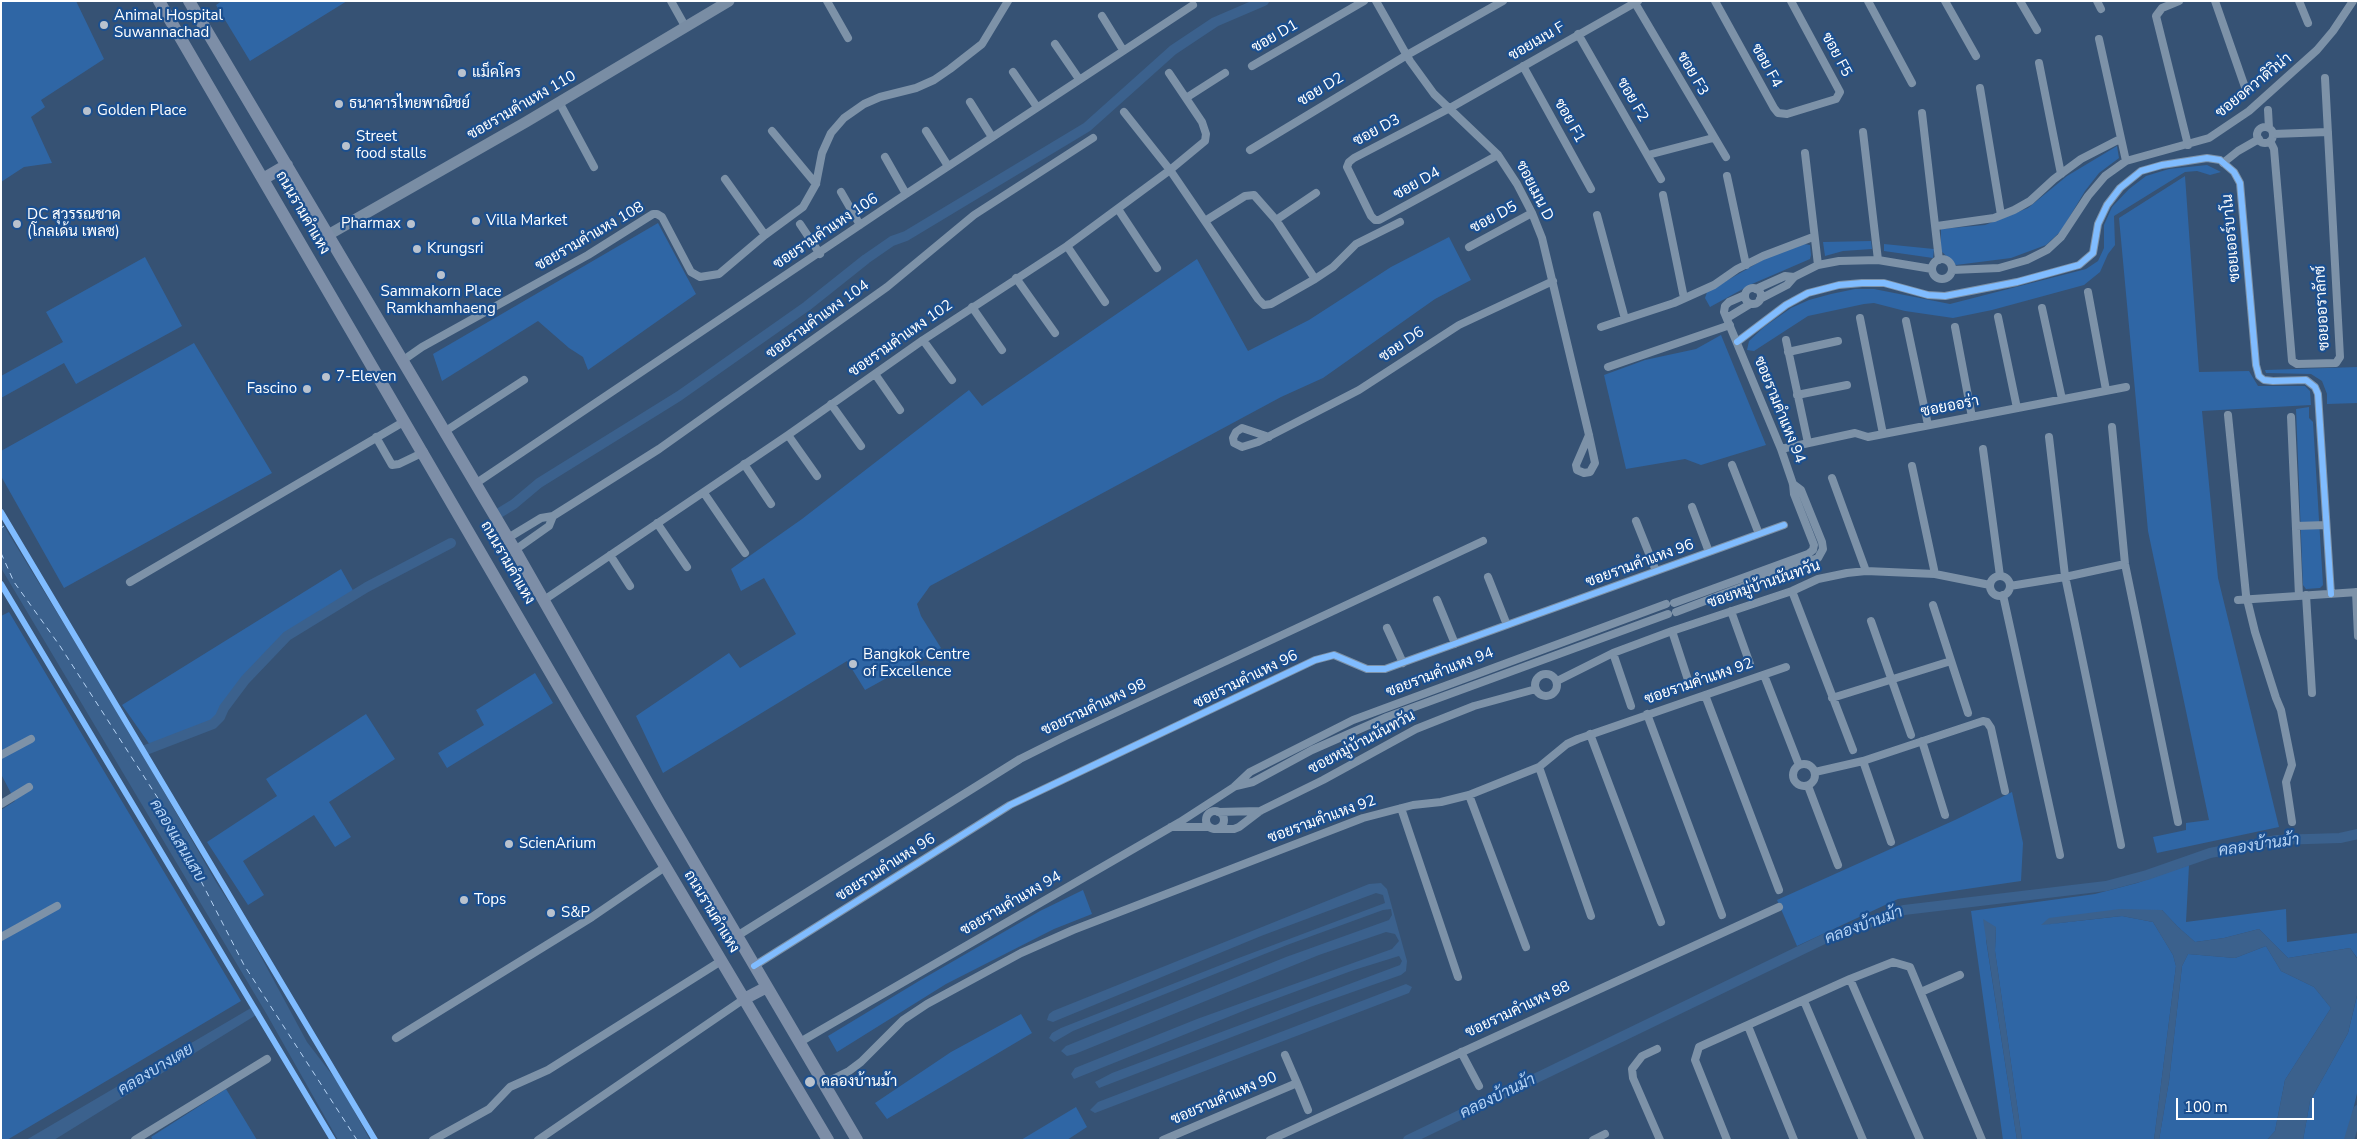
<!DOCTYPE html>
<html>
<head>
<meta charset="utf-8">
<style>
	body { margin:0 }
	#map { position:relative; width:2359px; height:1141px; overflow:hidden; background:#365274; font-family:"Nunito Sans",sans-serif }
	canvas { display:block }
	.frame { position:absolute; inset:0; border:2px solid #fff; pointer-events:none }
	.scale { position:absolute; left:2176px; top:1098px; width:138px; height:22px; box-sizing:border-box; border:2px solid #fff; border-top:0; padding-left:6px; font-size:15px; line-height:18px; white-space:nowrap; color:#fff; -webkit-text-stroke:4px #1b4f8f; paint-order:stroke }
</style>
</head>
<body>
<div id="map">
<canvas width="2359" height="1141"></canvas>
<div class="frame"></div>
<div class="scale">100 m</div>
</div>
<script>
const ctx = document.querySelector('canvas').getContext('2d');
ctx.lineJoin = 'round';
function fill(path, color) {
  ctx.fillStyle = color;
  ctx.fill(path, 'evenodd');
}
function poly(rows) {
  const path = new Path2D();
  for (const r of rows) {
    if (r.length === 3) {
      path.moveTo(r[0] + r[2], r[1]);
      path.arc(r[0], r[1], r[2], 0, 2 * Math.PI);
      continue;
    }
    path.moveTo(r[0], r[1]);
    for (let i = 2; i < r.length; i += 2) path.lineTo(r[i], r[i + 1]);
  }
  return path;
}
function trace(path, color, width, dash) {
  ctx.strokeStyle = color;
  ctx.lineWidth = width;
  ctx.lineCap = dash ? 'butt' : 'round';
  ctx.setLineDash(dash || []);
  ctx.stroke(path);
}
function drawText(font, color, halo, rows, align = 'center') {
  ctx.font = font + ' "Nunito Sans",Sarabun,sans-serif';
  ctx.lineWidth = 4.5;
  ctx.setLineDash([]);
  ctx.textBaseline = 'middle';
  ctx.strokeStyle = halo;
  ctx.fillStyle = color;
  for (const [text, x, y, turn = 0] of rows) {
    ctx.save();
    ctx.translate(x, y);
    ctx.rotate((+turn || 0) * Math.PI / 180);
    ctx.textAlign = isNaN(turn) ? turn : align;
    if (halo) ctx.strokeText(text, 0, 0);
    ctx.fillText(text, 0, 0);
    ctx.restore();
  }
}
fill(poly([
	[1,1,76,1,104,59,41,100,45,107,31,117,52,163,24,167,1,182],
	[222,1,347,1,250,61,216,5],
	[2117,146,2119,158,2099,173,2085,191,2061,231,2046,245,2011,258,1956,265,1941,251,1941,229,1985,225,2028,208,2067,176],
	[2207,165,2221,172,2210,175,2197,171,2185,172,2114,216,2115,245,2108,254,2100,272,2084,285,1992,310,1953,318,1905,311,1874,303,1864,304,1808,316,1754,351,1747,350,1749,341,1764,327,1791,308,1809,300,1831,294,1855,289,1874,289,1950,304,2086,269,2098,261,2104,248,2104,225,2112,207,2129,189,2146,176,2169,169],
	[2185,176,2199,372,2249,371,2258,386,2305,386,2310,391,2311,405,2202,411,2218,578,2279,827,2157,853,2153,837,2186,830,2186,823,2209,820,2148,531,2119,218],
	[658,223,696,294,588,370,583,357,569,348,538,321,442,381,433,354],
	[1449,237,1471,280,1435,299,1323,378,1281,397,930,586,917,604,921,616,941,648,865,690,847,661,663,773,636,716,729,653,740,668,796,634,764,578,741,591,731,569,802,519,969,390,982,406,1197,259,1248,351,1309,320,1391,267],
	[1871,241,1872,249,1843,251,1825,256,1823,242],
	[1804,244,1810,245,1811,255,1810,259,1752,284,1710,307,1705,298,1707,292,1768,257],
	[1884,244,1934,249,1933,258,1884,251],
	[145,257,182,326,76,384,64,363,1,398,1,376,63,342,46,312],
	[1721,335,1766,445,1701,465,1685,459,1626,469,1604,375,1645,360,1696,349],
	[194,343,272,473,64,588,1,476,1,451],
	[2358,367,2358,403,2327,404,2327,394,2322,381,2311,374,2266,373,2265,370],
	[2309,407,2309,418,2313,422,2323,585,2320,588,2306,589,2303,585,2296,409],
	[341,569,355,594,290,631,240,680,215,721,150,745,122,705],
	[9,612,241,1001,7,1140,1,1140,1,810,15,801,1,774,1,616],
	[535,673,553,703,447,768,438,753,484,725,476,710],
	[366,714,395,759,329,802,351,837,335,847,314,815,243,861,264,895,248,905,207,842,277,796,266,779],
	[2012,792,2023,843,2021,881,1898,899,1797,946,1777,900,1955,820],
	[2189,865,2186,922,2286,909,2287,942,2358,933,2358,959,2350,948,2288,958,2259,929,2224,938,2195,942,2178,927,2162,910,2042,925,2122,916,2153,922,2173,955,2176,966,2154,1140,2022,1140,1995,951,1996,927,1986,940,2017,1140,2003,1140,1971,911,2095,894,2137,883],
	[1083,890,1092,914,1054,929,946,984,837,1052,828,1036,919,981,1040,911],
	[2266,946,2281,971,2314,987,2331,1008,2285,1080,2275,1131,2267,1140,2159,1140,2169,1081,2182,966,2188,954,2235,958],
	[2358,992,2358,1089,2346,1140,2303,1140,2310,1101,2348,1033],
	[1021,1014,1032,1033,887,1119,875,1103,951,1052],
	[226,1089,257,1140,153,1140,151,1137],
	[1076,1107,1087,1127,1067,1140,1021,1140]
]), '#2f66a5');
fill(poly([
	[1,521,122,719,216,882,245,927,307,1042,340,1085,370,1140,338,1140,266,1013,1,568],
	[1381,883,1387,889,1407,961,1406,971,1401,975,1310,1007,1099,1088,1095,1082,1112,1073,1400,965,1402,961,1399,956,1354,970,1248,1009,1074,1079,1071,1074,1075,1068,1197,1019,1392,949,1399,941,1395,934,1386,932,1319,955,1075,1054,1067,1056,1061,1051,1066,1046,1286,957,1389,920,1392,915,1391,909,1383,910,1287,945,1073,1031,1054,1042,1049,1038,1052,1033,1061,1028,1236,959,1385,903,1383,895,1376,893,1261,936,1053,1022,1047,1020,1049,1014,1053,1011,1369,884],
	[2120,909,2162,910,2178,927,2195,942,2224,938,2259,929,2288,958,2350,948,2358,960,2358,991,2348,1033,2310,1101,2303,1140,2267,1140,2275,1131,2285,1080,2331,1008,2314,987,2281,971,2266,946,2235,958,2188,954,2182,966,2169,1081,2159,1140,2154,1140,2176,966,2173,955,2153,922,2122,916,2041,925,2049,918],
	[1983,919,1996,927,1995,951,2022,1140,2017,1140],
	[1406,984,1412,987,1409,993,1095,1113,1090,1110,1098,1102],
	[256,1005,261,1012,54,1140,26,1140]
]), '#3b618d');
trace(poly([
	[496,515,514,504,539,483,679,396,807,306,866,259,892,241,906,236,1087,127,1173,50,1215,22,1264,1],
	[130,756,213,724,220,717,224,708,245,680,287,636,367,587,451,543],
	[1408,1140,1824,939,1904,910,2106,886,2147,875,2210,853,2277,840,2340,838,2358,834],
	[2349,1140,2358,1110]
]), '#3b618d', 10);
trace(poly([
	[1,528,4,526],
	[1,553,14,582,60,646,161,803,244,965,357,1140]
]), '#b5d3f5', 1, [6, 5]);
trace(poly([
	[671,1,685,26],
	[827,1,848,38],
	[1376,1,1410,61,1434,94,1498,155,1517,184,1532,213,1542,238,1589,435],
	[1715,1,1774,108,1778,113,1787,114,1836,99,1840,92,1791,1],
	[1868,1,1912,83],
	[1945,1,1976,56],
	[2020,1,2037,30],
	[2097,1,2101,9],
	[2179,1,2162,8,2156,16,2188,145],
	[2215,1,2246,90],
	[2299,1,2308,23],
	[1635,3,1726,157],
	[1102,16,1123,50],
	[1578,34,1661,179],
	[2099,39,2126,161],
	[1055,44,1079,79],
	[2039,63,2061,174],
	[1252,66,1364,1],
	[1523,66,1591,189],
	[1013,72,1037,107],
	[1980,88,2001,215],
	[1186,98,1225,73],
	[559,102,594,167],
	[970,102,992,137],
	[2268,110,2269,128],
	[1124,112,1170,170,1258,299,1264,305,1271,304,1315,279,1333,267,1356,244,1400,222],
	[1922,113,1939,260],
	[2265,135,8],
	[772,131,816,184],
	[926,131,948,166],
	[1863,132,1878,260],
	[2273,134,2328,132],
	[2270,141,2274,149,2292,361,2297,364,2336,363,2340,357,2325,78],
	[1250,150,1407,55,1503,1],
	[1805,153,1818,265],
	[1498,155,1379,220,1375,220,1371,216,1347,167,1349,162,1354,158,1450,108,1638,1],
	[1648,155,1713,138],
	[885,157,906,194],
	[2223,163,2238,151,2259,139],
	[1727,176,1746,265],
	[725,179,765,235],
	[841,192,860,225],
	[1663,195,1684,298],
	[1118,209,1157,268],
	[1597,215,1625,319],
	[1276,220,1316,193],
	[1205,221,1245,196,1254,195,1276,220,1315,279],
	[800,224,820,254],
	[1937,226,1994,218,2014,210,2030,201,2054,179,2081,159,2120,139],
	[1067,246,1105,302],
	[1469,247,1532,213],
	[1942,269,10],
	[1952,270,1999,268,2027,260,2047,250,2061,237,2088,196,2105,176,2126,161,2209,138,2249,111,2317,50,2333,31,2353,1],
	[1016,278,1055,333],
	[1753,296,8],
	[1756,289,1785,276,1794,277],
	[2088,292,2106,390],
	[1760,299,1787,285,1794,277,1818,265,1839,261,1878,260,1932,269],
	[972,307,1002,350],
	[2042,308,2062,399],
	[1998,317,2017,408],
	[1727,318,1750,304],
	[1860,318,1883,434],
	[1906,321,1928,425],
	[1601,327,1674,303,1714,285,1737,269,1763,256,1813,237],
	[1955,327,1972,417],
	[923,340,952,380],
	[1786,340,1808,443],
	[1737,342,1786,305,1808,293,1839,285,1862,283,1884,283,1928,295,1945,296,2017,282,2079,265,2093,253,2098,224,2107,205,2120,188,2141,171,2162,165,2207,158,2220,160,2234,172,2240,183,2256,365,2259,376,2264,380,2273,381,2306,380,2315,387,2318,394,2331,594],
	[1788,352,1838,341],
	[402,361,422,347,588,255,653,214,657,214,662,217,691,272,700,277,719,274,765,235,803,207,816,184,822,153,831,133,844,118,864,104,880,97,916,88,934,80,950,69,982,44,1008,1],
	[1608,367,1730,325],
	[875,374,900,410],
	[1797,395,1847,385],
	[831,404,861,446],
	[2228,415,2246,595,2255,632,2276,698,2281,710,2292,765,2286,782,2292,822],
	[2291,417,2299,596],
	[2112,427,2125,564,2178,822],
	[444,432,524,380],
	[788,435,817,476],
	[1589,435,1595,463,1590,472,1584,473,1577,470,1576,465,1589,435],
	[376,437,392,465,399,464,424,452],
	[1269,437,1242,428,1236,432,1233,438,1234,443,1242,447,1258,442,1359,390,1459,325,1553,281],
	[2049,437,2065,576,2121,845],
	[1781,449,1855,433,1868,437,2126,387],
	[1983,449,2000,576],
	[744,464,771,504],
	[1732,465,1759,534],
	[1912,466,1935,574],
	[1832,478,1866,571],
	[475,484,897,200,1193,5],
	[704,493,745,553],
	[1692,507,1709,552],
	[1636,521,1656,571],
	[657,523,687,567],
	[2296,526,2326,525],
	[508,538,541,518,553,516,659,449,887,287,974,215,1093,138],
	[515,550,549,526,553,516],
	[610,555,630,586],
	[2000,586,10],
	[1488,577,1507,625],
	[130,582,405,421],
	[2010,586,2065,577,2125,564],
	[1792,591,1853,750],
	[2356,592,2358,636],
	[2003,595,2060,855],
	[2306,595,2312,693],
	[544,600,788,435,923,340,1067,246,1170,170,1205,141,1206,134,1202,122,1169,73],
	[1437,600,1455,644],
	[2238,600,2358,592],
	[1674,603,1808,554,1813,550,1814,545,1794,494,1793,484,1781,449,1724,312,1725,306,1729,302,1745,295],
	[1933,605,1968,713],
	[1731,611,1750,664],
	[1676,612,1818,558,1823,549,1822,542,1801,490,1793,484],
	[1871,621,1911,735],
	[1387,628,1403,663],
	[1672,631,1690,686],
	[1613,653,1631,706],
	[1546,685,11],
	[1764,675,1799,765],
	[1557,681,1613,653,1672,631,1792,591,1818,579,1847,573,1866,571,1935,574,1990,585],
	[1705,695,1779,890],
	[1832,698,1951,661],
	[1647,714,1722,915],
	[1590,734,1661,922],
	[1922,741,1945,815],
	[1,755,31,739],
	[1863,761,1891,842],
	[1804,775,11],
	[1539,767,1591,916],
	[1815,772,1863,761,1983,721,1987,722,1991,728,2005,791],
	[1236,786,1253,782,1312,750,1387,717,1668,614],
	[1808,786,1838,865],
	[1469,795,1526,947],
	[1,804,29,787],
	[1401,808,1458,977],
	[1215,820,9],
	[1218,812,1260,811],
	[1171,827,1209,827],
	[1214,829,1234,829,1239,827,1260,811,1323,780,1416,729,1474,706,1536,689],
	[737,936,1020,759,1066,736,1483,541],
	[1,937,57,906],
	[754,966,1010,805,1315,660,1334,655,1367,669,1385,669,1784,525],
	[1850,979,1920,1140],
	[1921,992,1960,975],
	[1804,1001,1863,1140],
	[1748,1026,1794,1140],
	[396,1038,592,917,665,867],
	[800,1042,1180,822,1234,787,1250,772,1353,720,1666,604],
	[1657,1049,1642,1056,1632,1069,1633,1078,1660,1140],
	[1461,1052,1479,1086],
	[825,1083,849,1071,861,1062,903,1020,927,1004,1021,953,1073,930,1363,818,1413,805,1441,802,1469,795,1539,767,1567,744,1578,739,1786,667],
	[1297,1083,1308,1110],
	[135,1140,267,1059],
	[433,1140,489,1109,510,1087,548,1070,721,961],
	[538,1140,744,999],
	[1163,1140,1297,1083,1285,1055],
	[1270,1140,1779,907],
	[1593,1140,1605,1134],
	[1727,1140,1695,1060,1699,1047,1850,979,1893,962,1910,967,1982,1140]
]), '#7d92a8', 8);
trace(poly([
	[328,235,526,122,729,1]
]), '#798da4', 11);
trace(poly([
	[159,1,578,720,828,1140],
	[189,1,515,550,659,803,857,1140],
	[263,179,287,165],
	[744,999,767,987]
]), '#7d8ea7', 12);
trace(poly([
	[1737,342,1786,305,1808,293,1839,285,1862,283,1884,283,1928,295,1945,296,2017,282,2079,265,2093,253,2098,224,2107,205,2120,188,2141,171,2162,165,2207,158,2220,160,2234,172,2240,183,2256,365,2259,376,2264,380,2273,381,2306,380,2315,387,2318,394,2331,594],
	[1,512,375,1140],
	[1,584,333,1140],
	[754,966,1010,805,1315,660,1334,655,1367,669,1385,669,1784,525]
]), '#80bcff', 6);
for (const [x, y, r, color] of [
	[104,25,5,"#b9c2ce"],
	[462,73,5,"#b9c2ce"],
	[339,104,5,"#b9c2ce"],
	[87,111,5,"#b9c2ce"],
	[346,146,5,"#b9c2ce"],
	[476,221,5,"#b9c2ce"],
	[17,224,5,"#b9c2ce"],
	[411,224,5,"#b9c2ce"],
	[417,249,5,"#b9c2ce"],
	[441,275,5,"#b9c2ce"],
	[326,377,5,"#b9c2ce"],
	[307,389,5,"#b9c2ce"],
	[853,664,5,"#b9c2ce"],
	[509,844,5,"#b9c2ce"],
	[464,900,5,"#b9c2ce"],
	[551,913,5,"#b9c2ce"],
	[810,1082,6,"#b9c2ce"]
]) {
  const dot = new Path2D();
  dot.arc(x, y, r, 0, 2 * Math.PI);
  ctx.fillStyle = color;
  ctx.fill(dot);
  trace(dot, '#1b4f8f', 2);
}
drawText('15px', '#fff', '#1b4f8f', [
	["Animal Hospital",114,16],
	["Suwannachad",114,33],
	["แม็คโคร",472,73],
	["ธนาคารไทยพาณิชย์",349,104],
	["Golden Place",97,111],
	["Street",356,137],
	["food stalls",356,154],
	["DC สุวรรณชาด",27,215],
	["(โกลเด้น เพลซ)",27,232],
	["Villa Market",486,221],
	["Pharmax",401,224,"right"],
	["Krungsri",427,249],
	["Sammakorn Place",441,292,"center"],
	["Ramkhamhaeng",441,309,"center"],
	["7-Eleven",336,377],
	["Fascino",297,389,"right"],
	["Bangkok Centre",863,655],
	["of Excellence",863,672],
	["ScienArium",519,844],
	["Tops",474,900],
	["S&P",561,913],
	["คลองบ้านม้า",821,1082]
], 'left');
drawText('15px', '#fff', '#1b4f8f', [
	["ซอย D1",1275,37,-30],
	["ซอยเมน F",1537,42,-30],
	["ซอย F5",1836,55,62],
	["ซอย F4",1766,66,61],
	["ซอย F3",1692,74,60],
	["ซอยอควาดิวิน่า",2254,86,-39],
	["ซอย D2",1321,90,-31],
	["ซอย F2",1632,100,60],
	["ซอยรามคำแหง 110",522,106,-30],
	["ซอย F1",1569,121,61],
	["ซอย D3",1377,131,-28],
	["ซอย D4",1417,184,-29],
	["ซอยเมน D",1534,191,63],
	["ถนนรามคำแหง",302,213,60],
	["ซอย D5",1494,218,-28],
	["ซอยรามคําแหง 106",826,232,-34],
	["ซอยรามคำแหง 108",590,237,-30],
	["ซอยเออร์บาโน",2232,238,-95],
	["ซอยออราลักซ์",2323,308,-93],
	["ซอยรามคําแหง 104",818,320,-36],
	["ซอยรามคําแหง 102",901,339,-35],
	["ซอย D6",1402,345,-34],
	["ซอยออร่า",1950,407,-11],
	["ซอยรามคําแหง 94",1779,410,68],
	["ถนนรามคำแหง",507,563,60],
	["ซอยรามคําแหง 96",1640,564,-20],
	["ซอยหมู่บ้านนันทวัน",1764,585,-19],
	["ซอยรามคําแหง 94",1440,673,-21],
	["ซอยรามคําแหง 96",1246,680,-26],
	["ซอยรามคําแหง 92",1699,682,-19],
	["ซอยรามคําแหง 98",1094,708,-25],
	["ซอยหมู่บ้านนันทวัน",1362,743,-28],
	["ซอยรามคําแหง 92",1322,820,-20],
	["ซอยรามคําแหง 96",886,868,-32],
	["ซอยรามคําแหง 94",1011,904,-30],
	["ถนนรามคำแหง",711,912,59],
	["ซอยรามคำแหง 88",1518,1010,-25],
	["ซอยรามคำแหง 90",1224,1099,-23]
]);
drawText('italic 16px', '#b5d3f5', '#1b4f8f', [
	["คลองแสนแสบ",177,841,59],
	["คลองบ้านม้า",2259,846,-8],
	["คลองบ้านม้า",1864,926,-20],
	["คลองบางเตย",156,1070,-31],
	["คลองบ้านม้า",1498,1097,-26]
]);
</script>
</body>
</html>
